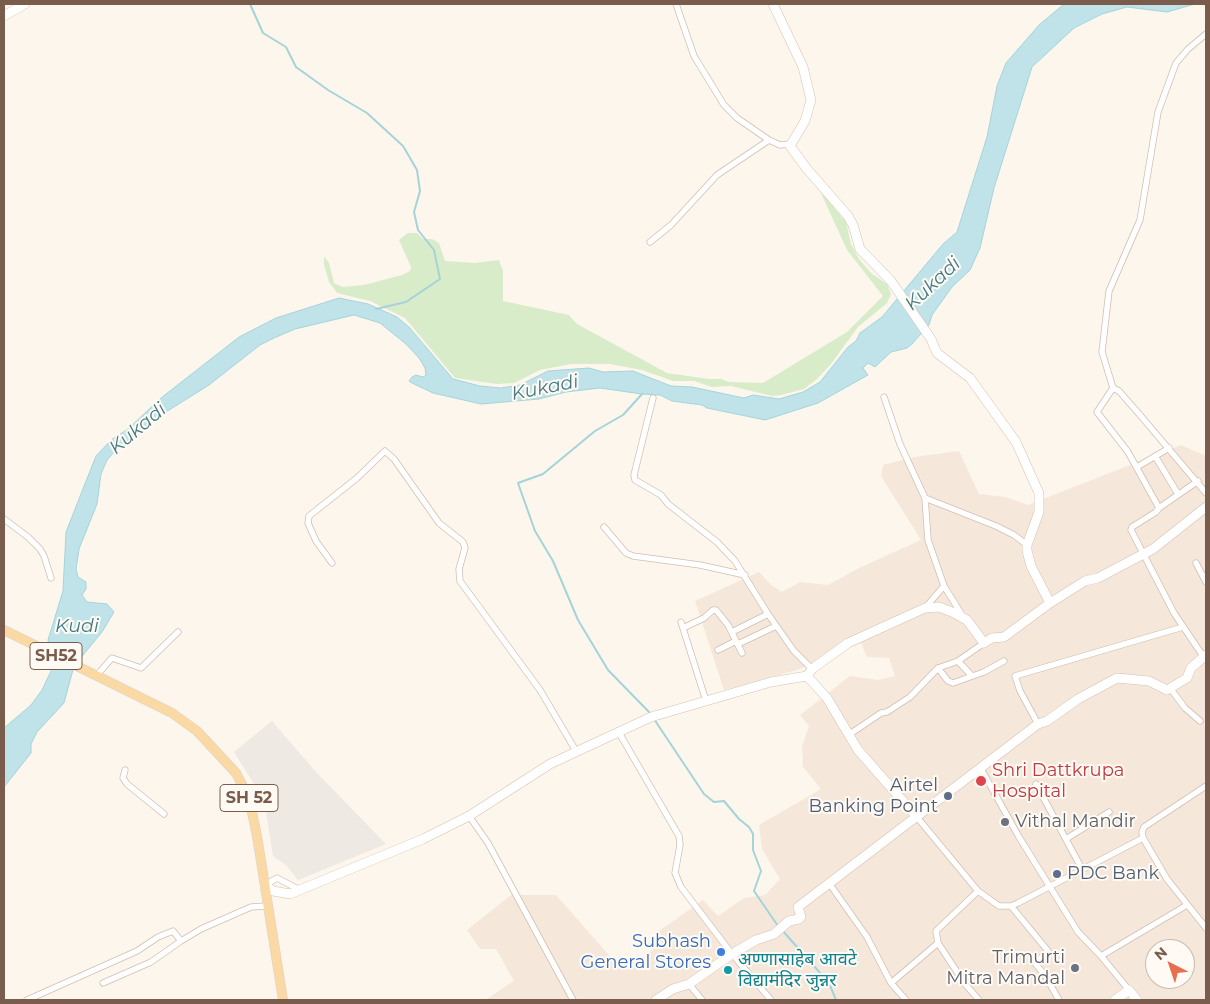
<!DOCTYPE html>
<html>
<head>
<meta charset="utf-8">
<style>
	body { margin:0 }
	#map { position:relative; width:1210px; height:1004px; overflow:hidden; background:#fdf6ec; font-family:Montserrat,sans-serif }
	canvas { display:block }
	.frame { position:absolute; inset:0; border:5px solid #7a5c4d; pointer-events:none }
	.north { position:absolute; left:1145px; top:939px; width:50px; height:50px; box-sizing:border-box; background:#fffaf3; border:1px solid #cabbb1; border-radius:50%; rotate:319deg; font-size:14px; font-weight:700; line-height:20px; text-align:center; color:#7a5c4d }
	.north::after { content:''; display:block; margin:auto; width:18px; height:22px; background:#e76f51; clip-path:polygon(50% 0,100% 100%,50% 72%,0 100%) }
</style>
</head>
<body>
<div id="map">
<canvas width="1210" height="1004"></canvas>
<div class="frame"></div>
<div class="north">N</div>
</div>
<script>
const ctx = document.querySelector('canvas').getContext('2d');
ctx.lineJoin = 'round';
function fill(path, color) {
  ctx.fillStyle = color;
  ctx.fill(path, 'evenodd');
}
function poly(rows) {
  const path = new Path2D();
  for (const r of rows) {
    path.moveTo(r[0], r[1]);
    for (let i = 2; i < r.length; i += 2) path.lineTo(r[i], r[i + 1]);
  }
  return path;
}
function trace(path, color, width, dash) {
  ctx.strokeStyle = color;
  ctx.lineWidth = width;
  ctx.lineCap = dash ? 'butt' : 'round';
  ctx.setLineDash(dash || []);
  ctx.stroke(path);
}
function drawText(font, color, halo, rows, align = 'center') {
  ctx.font = font + ' Montserrat,"Noto Sans Devanagari",sans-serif';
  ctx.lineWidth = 4;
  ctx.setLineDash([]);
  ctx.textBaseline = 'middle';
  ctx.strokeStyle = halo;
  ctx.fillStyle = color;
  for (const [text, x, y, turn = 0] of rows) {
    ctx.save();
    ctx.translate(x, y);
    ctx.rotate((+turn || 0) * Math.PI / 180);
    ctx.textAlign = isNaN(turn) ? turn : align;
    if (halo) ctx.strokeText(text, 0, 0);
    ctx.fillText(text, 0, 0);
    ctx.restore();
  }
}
fill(poly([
	[1181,445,1206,456,1206,1000,485,1000,514,981,496,949,480,949,467,930,511,895,556,895,615,962,639,962,655,947,655,934,703,900,718,916,744,898,765,895,780,879,762,849,759,825,821,789,803,767,802,747,809,726,800,715,850,676,878,680,895,676,889,658,867,657,861,643,797,670,724,690,695,601,759,572,771,585,782,592,800,582,828,585,859,568,921,540,881,476,883,465,914,457,959,451,979,494,1005,497,1028,505],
	[1155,949,1185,949,1185,979,1155,979]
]), '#f5e8da');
fill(poly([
	[272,721,316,772,386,844,298,880,286,865,273,856,264,800,234,752]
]), '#efe9e4');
fill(poly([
	[820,191,846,222,851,244,859,259,872,274,887,284,891,294,887,303,858,327,831,364,817,379,804,389,781,395,772,396,731,386,712,387,694,381,673,381,642,370,610,364,571,364,540,370,514,383,497,384,455,378,405,318,370,301,337,293,329,282,324,265,324,256,329,263,334,283,343,287,364,285,402,275,410,271,411,267,399,240,408,233,417,233,423,239,432,239,439,243,445,261,475,263,499,260,503,271,503,301,569,315,577,324,667,373,709,379,721,379,729,382,763,383,847,332,883,296,847,250]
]), '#d8ecc9');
const water = poly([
	[1064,4,1195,4,1167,12,1127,7,1102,14,1074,28,1032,67,994,188,980,248,970,270,952,287,932,315,929,325,912,344,907,348,891,352,875,367,868,363,863,368,868,375,818,403,765,420,707,408,702,405,672,401,660,395,642,394,600,388,566,392,539,399,481,404,433,393,412,383,409,381,412,377,416,375,423,377,426,375,425,368,419,358,406,344,380,323,354,315,295,329,274,338,260,345,209,385,153,420,117,449,107,460,101,474,97,504,79,549,76,569,78,577,86,582,86,589,82,595,87,602,107,604,114,612,102,632,74,666,64,703,37,732,31,744,31,753,4,787,4,728,31,705,42,690,52,669,48,640,63,591,66,532,96,456,111,440,128,429,161,398,239,337,276,318,339,298,368,304,397,317,409,327,453,379,480,386,501,388,520,385,548,371,589,368,603,372,633,371,671,386,692,387,744,398,753,395,779,399,803,392,820,382,848,347,856,341,860,333,882,317,943,244,957,232,987,137,997,86,1006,63,1039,25,1064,4]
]);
fill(water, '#bfe3e8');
trace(water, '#a5d3da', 1);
trace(poly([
	[250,4,263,33,286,47,296,67,328,90,367,113,403,146,417,170,420,191,414,212,418,230,434,250,440,279,406,302,376,309],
	[642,394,623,415,595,431,543,474,518,483,535,531,553,561,578,620,608,670,650,713],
	[654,719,704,794,714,802,724,801,739,819,749,827,753,834,753,850,761,871,754,891,778,926],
	[782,930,829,983,836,1000]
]), '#a5d3da', 2);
const street = poly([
	[676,4,694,56,724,105,737,118,769,140,780,145,790,144],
	[650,242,671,225,717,175,769,140],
	[1113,388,1119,391,1140,415,1206,493],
	[884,397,900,444,925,498],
	[653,398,634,475,635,480,661,495,668,504,717,542,735,561,768,614,794,651,812,669],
	[1155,456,1178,494],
	[1137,467,1169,448],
	[1159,508,1198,481],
	[4,519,28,537,40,549,44,556,51,578],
	[604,527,626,553,633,556,700,565,745,575],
	[332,563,316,541,308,523,309,516,357,478,385,451,394,459,439,523,463,542,465,548,459,569,460,581,540,690,576,751],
	[1196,563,1206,582],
	[944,586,962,615],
	[925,608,944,586,928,540,925,498,996,526,1014,535,1027,545],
	[681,622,706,701],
	[683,628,704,618,713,610,716,610,728,625,742,653],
	[732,632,768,614],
	[984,643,958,661,938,668,948,681,953,683,984,672,1004,661],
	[738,644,776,626],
	[718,650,736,641],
	[1205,659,1174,613,1131,530,1132,527,1156,512,1159,508,1128,452,1097,412,1113,388,1102,352,1109,291,1140,220,1158,112,1176,63,1188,49,1206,34],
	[958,661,972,676],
	[97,675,112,658,141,668,178,632],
	[1170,688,1185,708,1200,721],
	[1038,724,1020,691,1015,676,1183,627],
	[618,731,679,836,680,845,675,873,681,887,732,954,771,1000],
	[850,734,881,713,887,712,910,697,938,668],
	[980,767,1019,837,1078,932,1101,956,1129,990],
	[125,770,123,778,127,784,164,814],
	[1036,784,1082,869],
	[1206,786,1144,827,1142,832,1143,838,1167,879,1206,928],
	[469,816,488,843,573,1000],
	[916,816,978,891,999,906,1011,906,1018,903,1143,838],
	[1066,839,1109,812],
	[829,883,867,937,891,983,906,1000],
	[265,885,277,878,300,890],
	[1011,906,1048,951,1035,963,1046,977,1059,1000],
	[938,943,965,984,979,1000],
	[1101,956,1187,905],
	[103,983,151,962,181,941],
	[891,983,938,943,936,931,978,891],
	[689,984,702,1000],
	[27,1000,137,951,158,937,173,931,181,941,201,929,251,907,268,906]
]);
const secondary = poly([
	[773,4,803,67,811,100,805,121,790,146,807,169,848,216,853,225,860,249,891,281,931,339,937,353,970,378,1016,442,1039,493,1039,512,1027,545,1027,551,1031,566,1050,603],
	[4,16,25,4],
	[807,676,812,669,848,643,925,608,939,607,952,612,967,620,984,643,992,638,1004,637,1050,603,1085,581,1098,578,1153,549,1206,507],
	[265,885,273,891,290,894,423,839,469,816,550,764,651,717,771,682,807,676,827,698,858,750,916,816],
	[656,1000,673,989,689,984,732,954,756,940,774,934,789,921,799,919,801,917,798,907,1038,724,1047,721,1078,699,1117,678,1149,681,1167,690,1187,678,1191,668,1206,655],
	[1115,1000,1129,990,1137,1000]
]);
const primary = poly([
	[4,630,172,713,197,731,236,773,249,798,257,836,283,1000]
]);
trace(street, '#d1beb0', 7);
trace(secondary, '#d6c0b0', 10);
trace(primary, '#dad1cd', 10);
trace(street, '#fff', 5.5);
trace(secondary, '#fff', 9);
trace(primary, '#fbd9a5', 9);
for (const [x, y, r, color] of [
	[981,781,6,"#e0444e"],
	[948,796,5,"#5c6f8a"],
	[1005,822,5,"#6b7280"],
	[1057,874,5,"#5c6f8a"],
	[721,952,5,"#3f7fe0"],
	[1075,968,5,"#6b7280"],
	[728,970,5,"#0f9aa8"]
]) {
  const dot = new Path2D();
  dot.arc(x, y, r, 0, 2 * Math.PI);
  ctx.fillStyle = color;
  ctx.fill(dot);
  trace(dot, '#fffaf3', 2);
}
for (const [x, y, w] of [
	[56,656,52],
	[249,798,58]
]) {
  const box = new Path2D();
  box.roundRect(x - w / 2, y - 13.5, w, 27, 4);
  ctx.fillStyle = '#fffaf3';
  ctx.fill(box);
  trace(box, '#7a5c4d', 1);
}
drawText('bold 16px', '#7a5c4d', null, [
	["SH52",56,656],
	["SH 52",249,798]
]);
drawText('18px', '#be3a42', '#fffaf3', [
	["Shri Dattkrupa",992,771],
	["Hospital",992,792]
], 'left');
drawText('18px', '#4e5e75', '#fffaf3', [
	["Airtel",938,786],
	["Banking Point",938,807],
	["PDC Bank",1067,874,"left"]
], 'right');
drawText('18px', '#5b616d', '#fffaf3', [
	["Vithal Mandir",1015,822],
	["Trimurti",1065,958,"right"],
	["Mitra Mandal",1065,979,"right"]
], 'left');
drawText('18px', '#366cbe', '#fffaf3', [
	["Subhash",711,942],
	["General Stores",711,963]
], 'right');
drawText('18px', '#0d838f', '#fffaf3', [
	["अण्णासाहेब आवटे",738,960],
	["विद्यामंदिर जुन्नर",738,981]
], 'left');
drawText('italic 19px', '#437c86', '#fffaf3', [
	["Kukadi",933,284,-43],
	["Kukadi",545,388,-11],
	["Kukadi",138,429,-40],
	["Kudi",77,626]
]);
</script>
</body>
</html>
